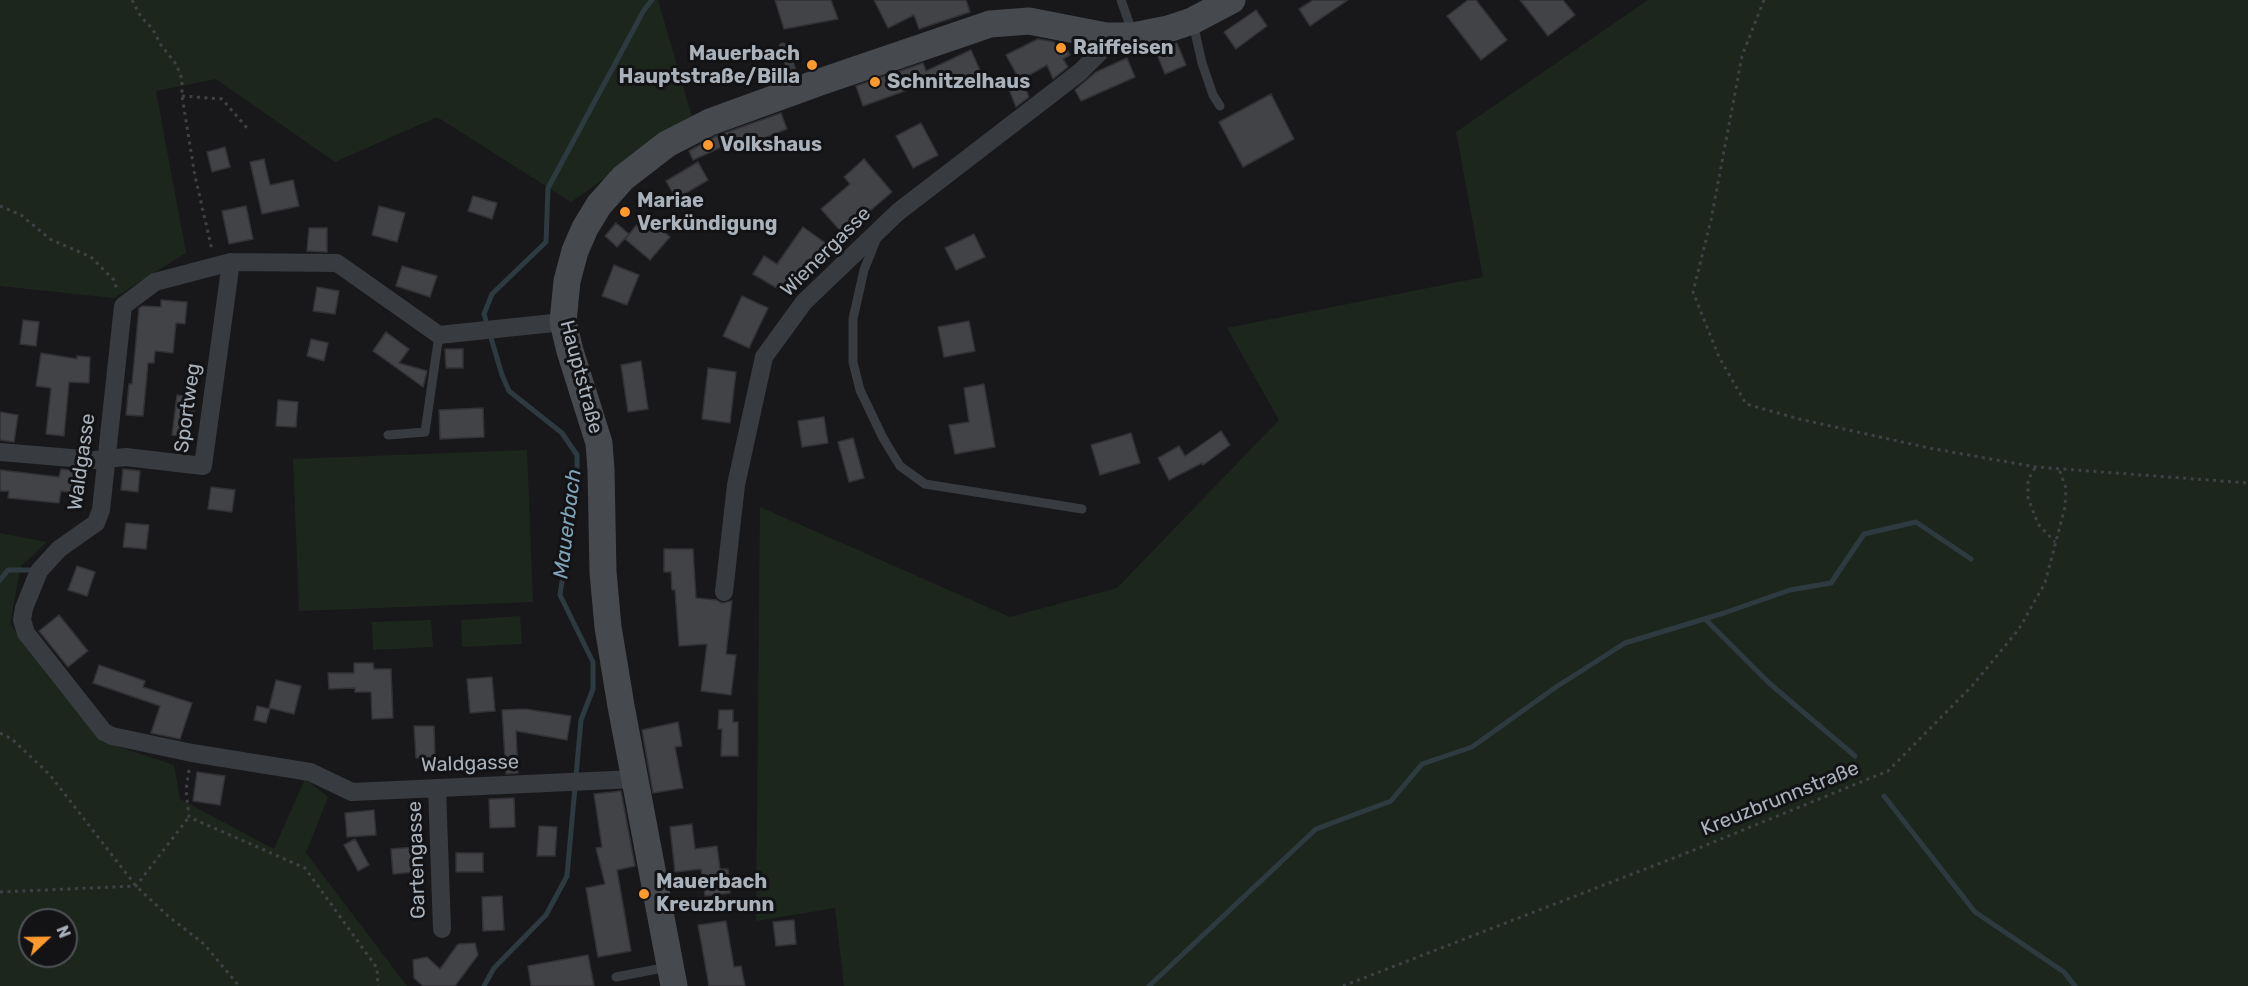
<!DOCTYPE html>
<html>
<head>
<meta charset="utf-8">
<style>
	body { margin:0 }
	#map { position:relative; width:2248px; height:986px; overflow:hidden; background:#18181a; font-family:Rubik,sans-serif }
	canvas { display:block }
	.north { position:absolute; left:18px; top:908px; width:60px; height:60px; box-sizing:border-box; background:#131315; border:2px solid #4f5257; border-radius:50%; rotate:68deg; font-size:16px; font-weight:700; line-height:24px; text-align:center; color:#a9b1bb }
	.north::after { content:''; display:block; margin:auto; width:21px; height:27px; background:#fe992c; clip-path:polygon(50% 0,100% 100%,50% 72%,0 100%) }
</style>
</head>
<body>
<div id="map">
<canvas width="2248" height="986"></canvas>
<div class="north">N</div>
</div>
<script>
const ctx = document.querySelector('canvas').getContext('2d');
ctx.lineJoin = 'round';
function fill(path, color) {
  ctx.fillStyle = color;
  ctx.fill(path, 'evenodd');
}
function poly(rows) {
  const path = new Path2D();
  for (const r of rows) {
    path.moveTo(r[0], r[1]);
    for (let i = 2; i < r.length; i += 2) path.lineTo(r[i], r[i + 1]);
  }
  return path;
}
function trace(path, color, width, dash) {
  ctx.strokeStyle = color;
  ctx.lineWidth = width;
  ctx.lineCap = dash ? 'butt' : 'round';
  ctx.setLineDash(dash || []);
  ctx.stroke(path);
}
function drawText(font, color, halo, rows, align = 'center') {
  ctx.font = font + ' Rubik,sans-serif';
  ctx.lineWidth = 6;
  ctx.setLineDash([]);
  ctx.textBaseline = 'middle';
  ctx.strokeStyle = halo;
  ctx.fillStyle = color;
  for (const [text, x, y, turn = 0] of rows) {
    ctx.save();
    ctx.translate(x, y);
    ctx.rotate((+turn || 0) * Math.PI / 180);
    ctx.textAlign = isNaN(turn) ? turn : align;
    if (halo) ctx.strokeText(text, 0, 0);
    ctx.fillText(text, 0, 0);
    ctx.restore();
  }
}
fill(poly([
	[0,0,658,0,692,117,571,202,437,117,335,162,216,79,156,91,186,253,114,298,0,286],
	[1648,0,2248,0,2248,986,844,986,835,908,756,921,760,507,1010,617,1117,588,1279,420,1227,328,1483,277,1456,132],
	[527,450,533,602,299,611,293,459],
	[0,533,47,542,21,566,10,624,56,686,104,742,174,765,180,799,274,849,305,779,328,797,306,853,407,986,0,986],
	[30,920,66,920,66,956,30,956],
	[520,616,522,644,462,647,461,620],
	[431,620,433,647,373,650,372,622]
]), '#1d261d');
trace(poly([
	[0,580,8,570,31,570],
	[1705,619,1769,683,1855,756],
	[1884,796,1975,912,2064,972,2075,986],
	[484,986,494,968,546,915,567,876,581,720,593,689,593,662,560,595,577,478,577,455,562,433,509,391,502,375,484,314,492,294,546,242,548,188,644,10,652,0],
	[1149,986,1316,829,1391,801,1422,764,1472,747,1556,687,1625,643,1724,613,1790,590,1831,583,1864,534,1916,522,1971,559]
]), '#2d3a3f', 5);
const building = poly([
	[775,0,831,0,838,19,784,29,775,0],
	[874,0,966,0,970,12,919,29,914,15,888,28,874,0],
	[1313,0,1348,0,1310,26,1299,9,1313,0],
	[1468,0,1476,0,1507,40,1481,60,1447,16,1468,0],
	[1520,0,1563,0,1575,15,1548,36,1520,0],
	[1256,10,1267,26,1236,49,1224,32,1256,10],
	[1038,39,1054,42,1056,46,1064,44,1070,55,1063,59,1068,67,1053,79,1047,65,1022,79,1029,97,1016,107,1007,84,1019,79,1006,55,1038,39],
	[1177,43,1186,65,1165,74,1156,52,1177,43],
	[971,50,983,77,958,89,952,74,863,106,856,86,923,63,926,71,971,50],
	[1127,58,1135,77,1081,101,1075,90,1096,72,1127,58],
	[1271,94,1294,139,1243,167,1219,122,1271,94],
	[781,113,787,129,751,143,748,135,693,160,689,151,716,136,781,113],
	[921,123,938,155,913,168,896,136,921,123],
	[225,147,230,167,212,172,207,152,225,147],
	[264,159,270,185,293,180,299,206,262,214,250,162,264,159],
	[864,159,892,192,843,234,821,209,850,184,844,177,864,159],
	[698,162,708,180,676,199,666,181,698,162],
	[473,196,497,203,492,219,468,211,473,196],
	[246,206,253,239,229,244,222,211,246,206],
	[379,206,405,213,397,242,372,235,379,206],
	[645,215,670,237,650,260,625,239,645,215],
	[616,223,629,234,617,247,605,236,616,223],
	[803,227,831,247,817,267,807,260,787,294,753,274,764,256,777,264,803,227],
	[309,228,327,228,327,252,307,251,309,228],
	[974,234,985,257,956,270,945,248,974,234],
	[614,265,639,275,627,305,602,296,614,265],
	[402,266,437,276,430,297,396,286,402,266],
	[317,287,339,291,335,314,313,311,317,287],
	[742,296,768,308,749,348,723,336,742,296],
	[161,300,187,302,185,324,176,323,173,353,155,351,154,363,148,363,143,416,126,415,129,384,132,384,139,308,142,306,161,307,161,300],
	[23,320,39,322,36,346,20,344,23,320],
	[969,321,975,351,944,357,938,327,969,321],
	[386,332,409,349,399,363,427,371,423,387,373,351,386,332],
	[311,339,328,343,324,361,307,356,311,339],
	[445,349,463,349,463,368,446,368,445,349],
	[41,353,77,359,77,356,90,357,89,383,69,382,64,436,46,434,51,388,36,386,41,353],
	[641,361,648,409,628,412,621,365,641,361],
	[708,368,736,372,730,423,702,419,708,368],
	[984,384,995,447,955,454,949,425,969,422,964,388,984,384],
	[177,395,196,398,190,437,172,435,177,395],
	[278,400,298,402,296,427,276,426,278,400],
	[483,408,484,437,440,439,439,410,483,408],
	[0,412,18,415,14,442,0,440,0,412],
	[824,417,828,443,802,447,798,421,824,417],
	[1221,431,1230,445,1203,465,1202,463,1169,480,1158,458,1179,446,1185,456,1221,431],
	[1131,433,1140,463,1100,475,1091,445,1131,433],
	[853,438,864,478,849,482,838,442,853,438],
	[61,469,83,472,79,494,61,491,59,503,8,498,9,491,0,491,0,470,59,477,61,469],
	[123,469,140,471,138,492,121,490,123,469],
	[211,487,235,490,232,512,208,509,211,487],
	[126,523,149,525,146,549,123,547,126,523],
	[664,549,693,549,696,598,716,600,722,603,732,601,726,654,736,655,731,695,701,691,707,644,679,646,675,590,672,590,671,572,664,572,664,549],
	[77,566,95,572,87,596,68,590,77,566],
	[59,615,88,651,68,667,39,631,59,615],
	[354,663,373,663,374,669,391,669,393,718,372,719,371,692,355,692,355,688,329,689,328,673,354,673,354,663],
	[99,665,145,681,143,687,192,703,180,739,151,733,160,706,93,683,99,665],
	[492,677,495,711,470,713,467,679,492,677],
	[276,680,301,686,294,714,269,708,276,680],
	[257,706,270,709,266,723,254,720,257,706],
	[525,709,571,716,567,740,516,731,518,773,506,774,502,710,525,709],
	[719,710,733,710,733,722,738,722,738,756,721,756,722,729,718,729,719,710],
	[678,722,682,746,675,747,683,788,653,793,642,730,678,722],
	[414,726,434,726,435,758,416,758,414,726],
	[197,772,225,776,220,805,193,801,197,772],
	[621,791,635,866,617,870,631,951,598,957,586,888,605,884,596,848,602,847,594,794,621,791],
	[514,798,515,827,490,828,489,799,514,798],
	[374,810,376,835,347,837,345,813,374,810],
	[692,824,695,849,717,846,720,869,728,869,730,893,705,896,701,869,675,872,670,827,692,824],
	[539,826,557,827,555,856,537,856,539,826],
	[355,839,369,865,358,871,344,845,355,839],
	[415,847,417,872,393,874,391,849,415,847],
	[456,853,483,853,483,872,456,872,456,853],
	[502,896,504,930,483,931,482,897,502,896],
	[794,920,796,944,776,946,773,922,794,920],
	[726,921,734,967,741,966,745,986,709,986,698,925,726,921],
	[475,943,478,955,455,986,423,986,414,978,413,960,427,957,440,969,458,944,475,943],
	[588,955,594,986,531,986,528,966,588,955]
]);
fill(building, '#424347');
trace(building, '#323236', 1.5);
trace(poly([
	[132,0,141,17,152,28,161,45,176,64,182,79,182,96,195,176,212,250],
	[1764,0,1742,56,1711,220,1693,292,1719,357,1746,404,1799,419,1929,448,2036,467,2248,483],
	[182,96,222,99,247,128],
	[0,206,21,215,50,239,91,257,114,280,117,290],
	[2035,468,2028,480,2028,498,2038,524,2055,542],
	[0,733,12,739,50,775,136,886,168,916,204,944,239,986],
	[189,770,186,790,189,817,305,868,377,968,378,986],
	[0,892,136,886,189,817],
	[1343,986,1689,852,1888,771,1972,686,2019,629,2045,583,2065,507,2066,488,2059,469]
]), '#3e4246', 3, [3, 4.5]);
trace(poly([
	[1121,0,1133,34],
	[1193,23,1202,63,1213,95,1220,106],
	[783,47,798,87],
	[876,240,864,270,853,319,853,362,860,390,883,438,900,466,925,484,1082,509],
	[388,435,425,432,439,335],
	[616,977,668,967]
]), '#383b3f', 9);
trace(poly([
	[563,322,439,335,337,263,231,262,155,282,123,306,101,510,96,523,59,549,39,571,24,608,22,620,26,633,104,732,112,736,192,753,310,772,352,792,635,779],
	[0,452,95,460,126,457,203,466,231,262],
	[724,592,736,485,764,357,804,302,898,212,1080,72,1115,37],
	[437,788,442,929]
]), '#383b3f', 18);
trace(poly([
	[674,986,621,706,608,627,603,572,601,470,599,443,570,351,563,322,567,281,575,251,585,228,599,205,623,178,667,144,710,122,820,82,990,24,1029,21,1106,36,1133,36,1168,29,1192,21,1232,0]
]), '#464a4f', 27);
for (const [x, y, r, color] of [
	[1061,48,6,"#fe992c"],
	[812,65,6,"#fe992c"],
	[875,82,6,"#fe992c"],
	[708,145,6,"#fe992c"],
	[625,212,6,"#fe992c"],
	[644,894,6,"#fe992c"]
]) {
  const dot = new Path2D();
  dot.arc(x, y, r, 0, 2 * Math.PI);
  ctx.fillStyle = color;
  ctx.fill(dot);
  trace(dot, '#131315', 2);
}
drawText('bold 20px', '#a9b1bb', '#131315', [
	["Raiffeisen",1073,48],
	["Mauerbach",800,54,"right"],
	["Hauptstraße/Billa",800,77,"right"],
	["Schnitzelhaus",887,82],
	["Volkshaus",720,145],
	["Mariae",637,201],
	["Verkündigung",637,224],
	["Mauerbach",656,882],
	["Kreuzbrunn",656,905]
], 'left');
drawText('20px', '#a9b1bb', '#131315', [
	["Wienergasse",826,252,-45],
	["Hauptstraße",581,377,75],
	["Sportweg",188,408,-82],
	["Waldgasse",82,462,-82],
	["Waldgasse",470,764,-2],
	["Kreuzbrunnstraße",1780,799,-22],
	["Gartengasse",417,860,-92]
]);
drawText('italic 21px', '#7ea5b8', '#131315', [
	["Mauerbach",568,524,-83]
]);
</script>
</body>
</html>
